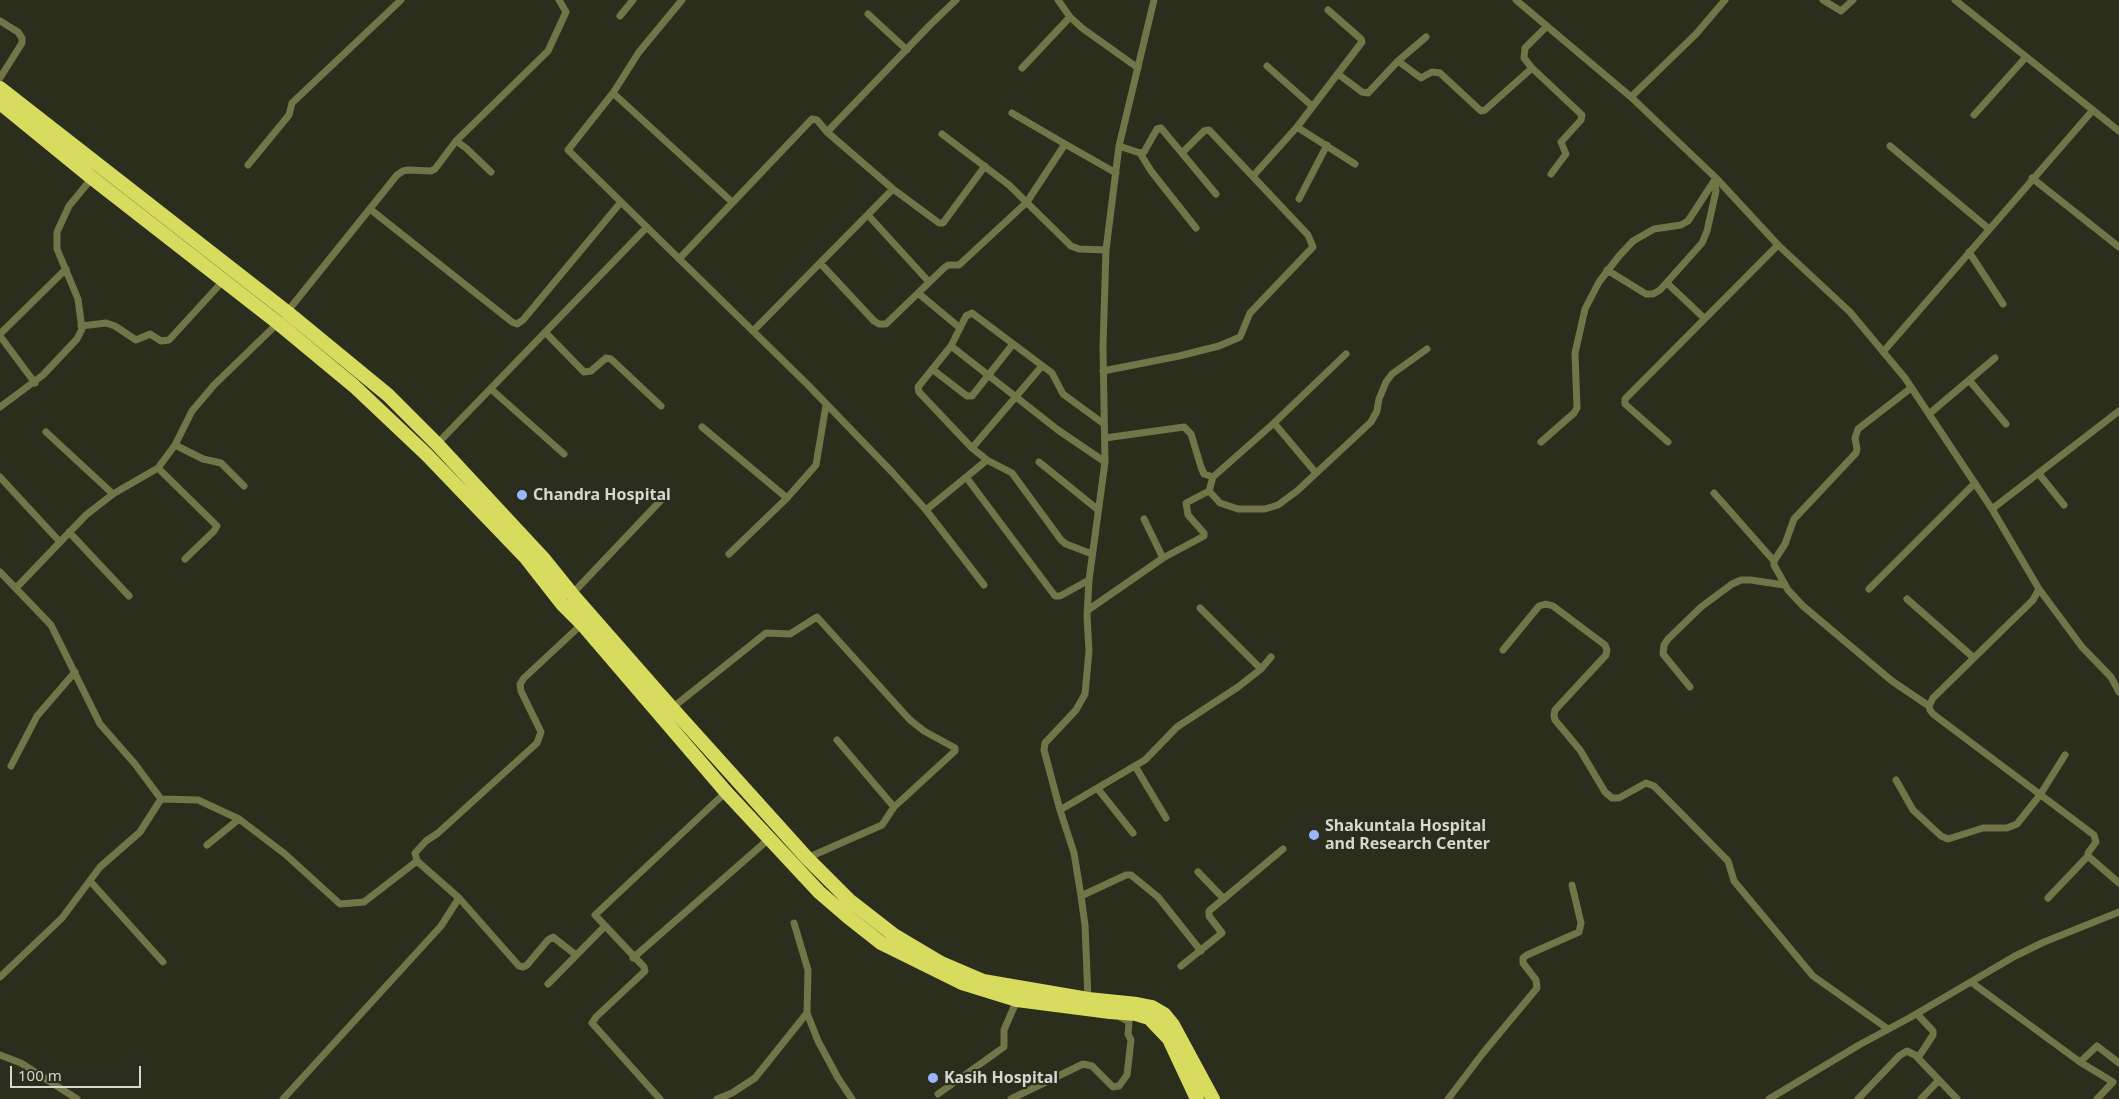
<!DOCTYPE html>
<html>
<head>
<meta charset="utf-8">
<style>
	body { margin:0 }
	#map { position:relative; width:2119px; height:1099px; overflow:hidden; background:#2b2d1d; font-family:"Noto Sans",sans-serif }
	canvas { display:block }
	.scale { position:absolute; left:10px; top:1066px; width:131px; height:22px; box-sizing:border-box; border:2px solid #d6d7cd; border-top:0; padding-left:6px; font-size:15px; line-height:18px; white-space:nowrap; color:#d6d7cd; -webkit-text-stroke:4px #2b2d1d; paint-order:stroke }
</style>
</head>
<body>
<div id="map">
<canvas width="2119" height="1099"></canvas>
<div class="scale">100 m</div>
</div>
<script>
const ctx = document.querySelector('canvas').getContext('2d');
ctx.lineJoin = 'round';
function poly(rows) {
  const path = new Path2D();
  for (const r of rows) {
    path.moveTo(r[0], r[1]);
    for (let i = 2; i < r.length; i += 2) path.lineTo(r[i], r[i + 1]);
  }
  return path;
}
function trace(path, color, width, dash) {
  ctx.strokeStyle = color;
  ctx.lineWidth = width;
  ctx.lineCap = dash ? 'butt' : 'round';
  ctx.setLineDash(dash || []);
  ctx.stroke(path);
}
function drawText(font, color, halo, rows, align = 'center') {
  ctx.font = font + ' "Noto Sans",sans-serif';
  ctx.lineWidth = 4.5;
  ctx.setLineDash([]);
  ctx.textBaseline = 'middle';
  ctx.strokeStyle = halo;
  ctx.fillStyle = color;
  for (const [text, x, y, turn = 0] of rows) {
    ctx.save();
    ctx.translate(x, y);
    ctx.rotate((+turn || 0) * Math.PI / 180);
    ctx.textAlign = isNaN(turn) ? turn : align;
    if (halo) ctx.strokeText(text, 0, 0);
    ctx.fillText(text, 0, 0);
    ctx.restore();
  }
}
trace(poly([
	[682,0,639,52,613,93,568,150,808,385,892,472,926,510,984,585],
	[1058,0,1070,17,1082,28,1138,68],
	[1516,0,1631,97,1716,178,1778,245,1850,312,1905,378,1992,509,2039,589,2033,600,1933,698,1929,706,1930,710,1933,714,2094,835,2096,842,2088,853,2088,856,2119,883],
	[1823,0,1841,11,1853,0],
	[1955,0,2119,131],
	[868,14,907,50],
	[620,16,633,0],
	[0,21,18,32,22,38,22,43,0,78],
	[1547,26,1525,48,1524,58,1532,68,1582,115,1581,120,1561,142,1566,154,1551,174],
	[1398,61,1421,78,1432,72,1440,73,1481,111,1485,110,1532,68],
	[1267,66,1312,106],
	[1022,68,1070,17],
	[1338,74,1362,92,1368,93,1398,61,1426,37],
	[613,93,731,201],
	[1631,97,1696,34,1725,0],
	[1012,113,1065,144],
	[1974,115,2026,57],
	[1297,127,1355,164],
	[827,132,930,25,956,0],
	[942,134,1009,185,1071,246,1079,249,1106,250],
	[456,141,548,51,566,12,559,0],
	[1119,146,1140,153,1144,152,1157,129,1161,128,1216,194],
	[1890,146,1989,229],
	[1140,153,1151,171,1196,228],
	[248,165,289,115,292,103,401,0],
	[1253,176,1297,127,1362,42,1361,39,1328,10],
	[2032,178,2119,247],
	[1299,199,1327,145],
	[370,209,512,322,517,324,523,320,621,202],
	[868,215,929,282],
	[1969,252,2003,304],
	[679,259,812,119,817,120,827,132,893,189,939,223,943,223,985,166],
	[820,263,874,321,879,324,886,324,944,268,948,265,959,265,1027,202,1065,144,1116,173],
	[1607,270,1646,294,1653,294,1660,290,1702,243,1707,231,1716,191,1714,182],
	[1667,283,1704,318],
	[918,293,960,328],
	[287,312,397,175,403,171,408,170,431,171,435,169,456,141,466,148,491,172],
	[81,326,106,323,115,326,136,340,150,334,161,341,169,340,223,281],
	[753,331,893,189],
	[545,332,584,372,591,371,606,358,611,359,661,406],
	[0,334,66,269],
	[0,336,35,383],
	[951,346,1058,430,1105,462],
	[1883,352,2093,110],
	[932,369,967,396,972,396,1013,344],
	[1103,371,1179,356,1219,346,1240,337,1250,313,1313,247,1308,235,1209,130,1204,131,1183,152],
	[1969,380,2006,424],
	[1911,388,1858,429,1855,438,1857,449,1856,453,1794,519,1785,544,1774,561,1774,565,1788,590,1803,606,1892,681,1929,706],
	[492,390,564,454],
	[0,407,43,375,77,339,82,329,78,299,57,249,57,232,69,206,92,178],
	[1929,414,1995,358],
	[1274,423,1316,473],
	[702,427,787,498],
	[46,432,113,494],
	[1105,438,1184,427,1191,434,1201,467,1204,474,1213,477,1274,423,1346,354],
	[1541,442,1574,413,1577,408,1575,353,1585,309,1599,282,1619,256,1633,241,1654,229,1681,225,1688,221,1716,178],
	[1668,442,1625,404,1625,399,1778,245],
	[437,444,647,227],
	[175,445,203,459,221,463,244,486],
	[972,448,1042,366],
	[1039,462,1097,509],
	[158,468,217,526,214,531,185,559],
	[2039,474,2064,505],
	[0,477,60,542],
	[966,477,1055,596,1060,596,1089,580],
	[1209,491,1220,503,1238,509,1265,509,1278,505,1297,491,1371,422,1377,411,1379,399,1386,382,1392,374,1427,349],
	[1714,493,1774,561],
	[1992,509,2119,411],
	[926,510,987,460],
	[1144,519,1163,558],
	[69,532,129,596],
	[729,554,787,498,816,465,826,405],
	[1092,554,1066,544,1061,540,1012,473,987,460,972,448,919,392,918,387,951,346,966,316,972,313,1052,373,1063,394,1104,424],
	[0,572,51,625,100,724,135,764,161,799],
	[16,588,86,515,113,494,158,468,175,445,192,411,214,385,278,323],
	[1869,589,1975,483],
	[2039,589,2082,647,2111,677,2119,692],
	[572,594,664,497],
	[1907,599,1974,658],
	[1200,608,1261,669],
	[1088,610,1163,558,1204,536,1204,533,1188,515,1186,503,1209,491,1213,477],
	[1503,650,1539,606,1546,604,1553,606,1605,645,1607,650,1606,655,1555,710,1554,715,1555,720,1580,750,1605,792,1612,798,1619,798,1646,783,1654,786,1728,861,1734,881,1813,976,1888,1029],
	[1690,687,1663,654,1664,645,1668,639,1701,607,1732,584,1741,580,1751,580,1784,585],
	[672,708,766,633,790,634,817,617,910,720,924,731,955,748,955,751,894,807],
	[11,766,37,716,75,672],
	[1135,766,1166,818],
	[1896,780,1913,810,1941,836,1948,839,1983,828,2007,828,2017,824,2040,795,2065,755],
	[1098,789,1133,833],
	[1060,810,1145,760,1177,727,1238,687,1261,669,1271,657],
	[207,845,239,819],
	[807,858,882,825,894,807,837,740],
	[1198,872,1224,899],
	[90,881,163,962],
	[1081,896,1126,875,1131,875,1158,897,1201,951],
	[2048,898,2088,856],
	[576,955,553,937,548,940,527,965,523,967,519,966,459,898,417,861,415,853,426,841,438,833,537,743,541,732,521,691,520,684,524,678,582,624],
	[633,958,770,838],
	[1181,966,1222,933,1209,916,1209,911,1283,849],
	[0,977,62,918,100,867,140,832,161,799,198,800,239,819,285,854,340,904,364,902,417,861],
	[1971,982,2080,1062,2097,1046,2119,1063],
	[548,984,605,926],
	[1088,999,1085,925,1081,896,1074,853,1060,810,1044,750,1045,743,1076,710,1085,694,1089,651,1087,616,1089,580,1105,462,1103,347,1106,250,1119,146,1154,0],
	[807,1013,818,1041,838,1078,852,1099],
	[1917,1014,1933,1031,1933,1035,1918,1058],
	[0,1055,21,1063,77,1099],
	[2080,1062,2113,1082,2097,1099],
	[938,1094,1004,1047,1004,1030,1017,1000],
	[283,1099,441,926,459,898],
	[660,1099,592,1023,596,1017,645,971,644,967,595,915,726,792],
	[717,1099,732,1093,755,1078,807,1013,808,970,794,923],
	[1011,1099,1083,1064,1092,1066,1113,1087,1119,1086,1127,1075,1131,1040,1128,1034,1129,1022,1120,1017],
	[1448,1099,1483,1053,1537,988,1536,980,1523,963,1523,958,1527,955,1579,932,1581,923,1572,885],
	[1769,1099,1859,1045,1911,1017,2015,956,2044,942,2119,912],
	[1858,1099,1899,1056,1907,1051,1915,1055,1957,1099],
	[1921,1099,1939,1080]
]), '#727547', 7);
trace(poly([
	[0,88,287,312,388,395,437,444,543,558,572,594,672,708,807,858,849,900,894,935,941,963,983,981,1088,999,1137,1004,1152,1007,1164,1014,1173,1025,1213,1099],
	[0,103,92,178,278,323,354,386,427,455,526,558,562,604,582,624,726,792,819,892,848,917,881,943,962,983,1017,1000,1110,1012,1136,1014,1149,1018,1169,1039,1197,1099]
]), '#d7dc5f', 14);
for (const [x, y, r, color] of [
	[522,495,6,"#99b5fd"],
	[1314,835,6,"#99b5fd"],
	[933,1078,6,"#99b5fd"]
]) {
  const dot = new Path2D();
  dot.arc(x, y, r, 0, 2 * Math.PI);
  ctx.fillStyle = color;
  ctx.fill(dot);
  trace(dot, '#2b2d1d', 2);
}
drawText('bold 16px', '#d6d7cd', '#2b2d1d', [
	["Chandra Hospital",533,495],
	["Shakuntala Hospital",1325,826],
	["and Research Center",1325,844],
	["Kasih Hospital",944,1078]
], 'left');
</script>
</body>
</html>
